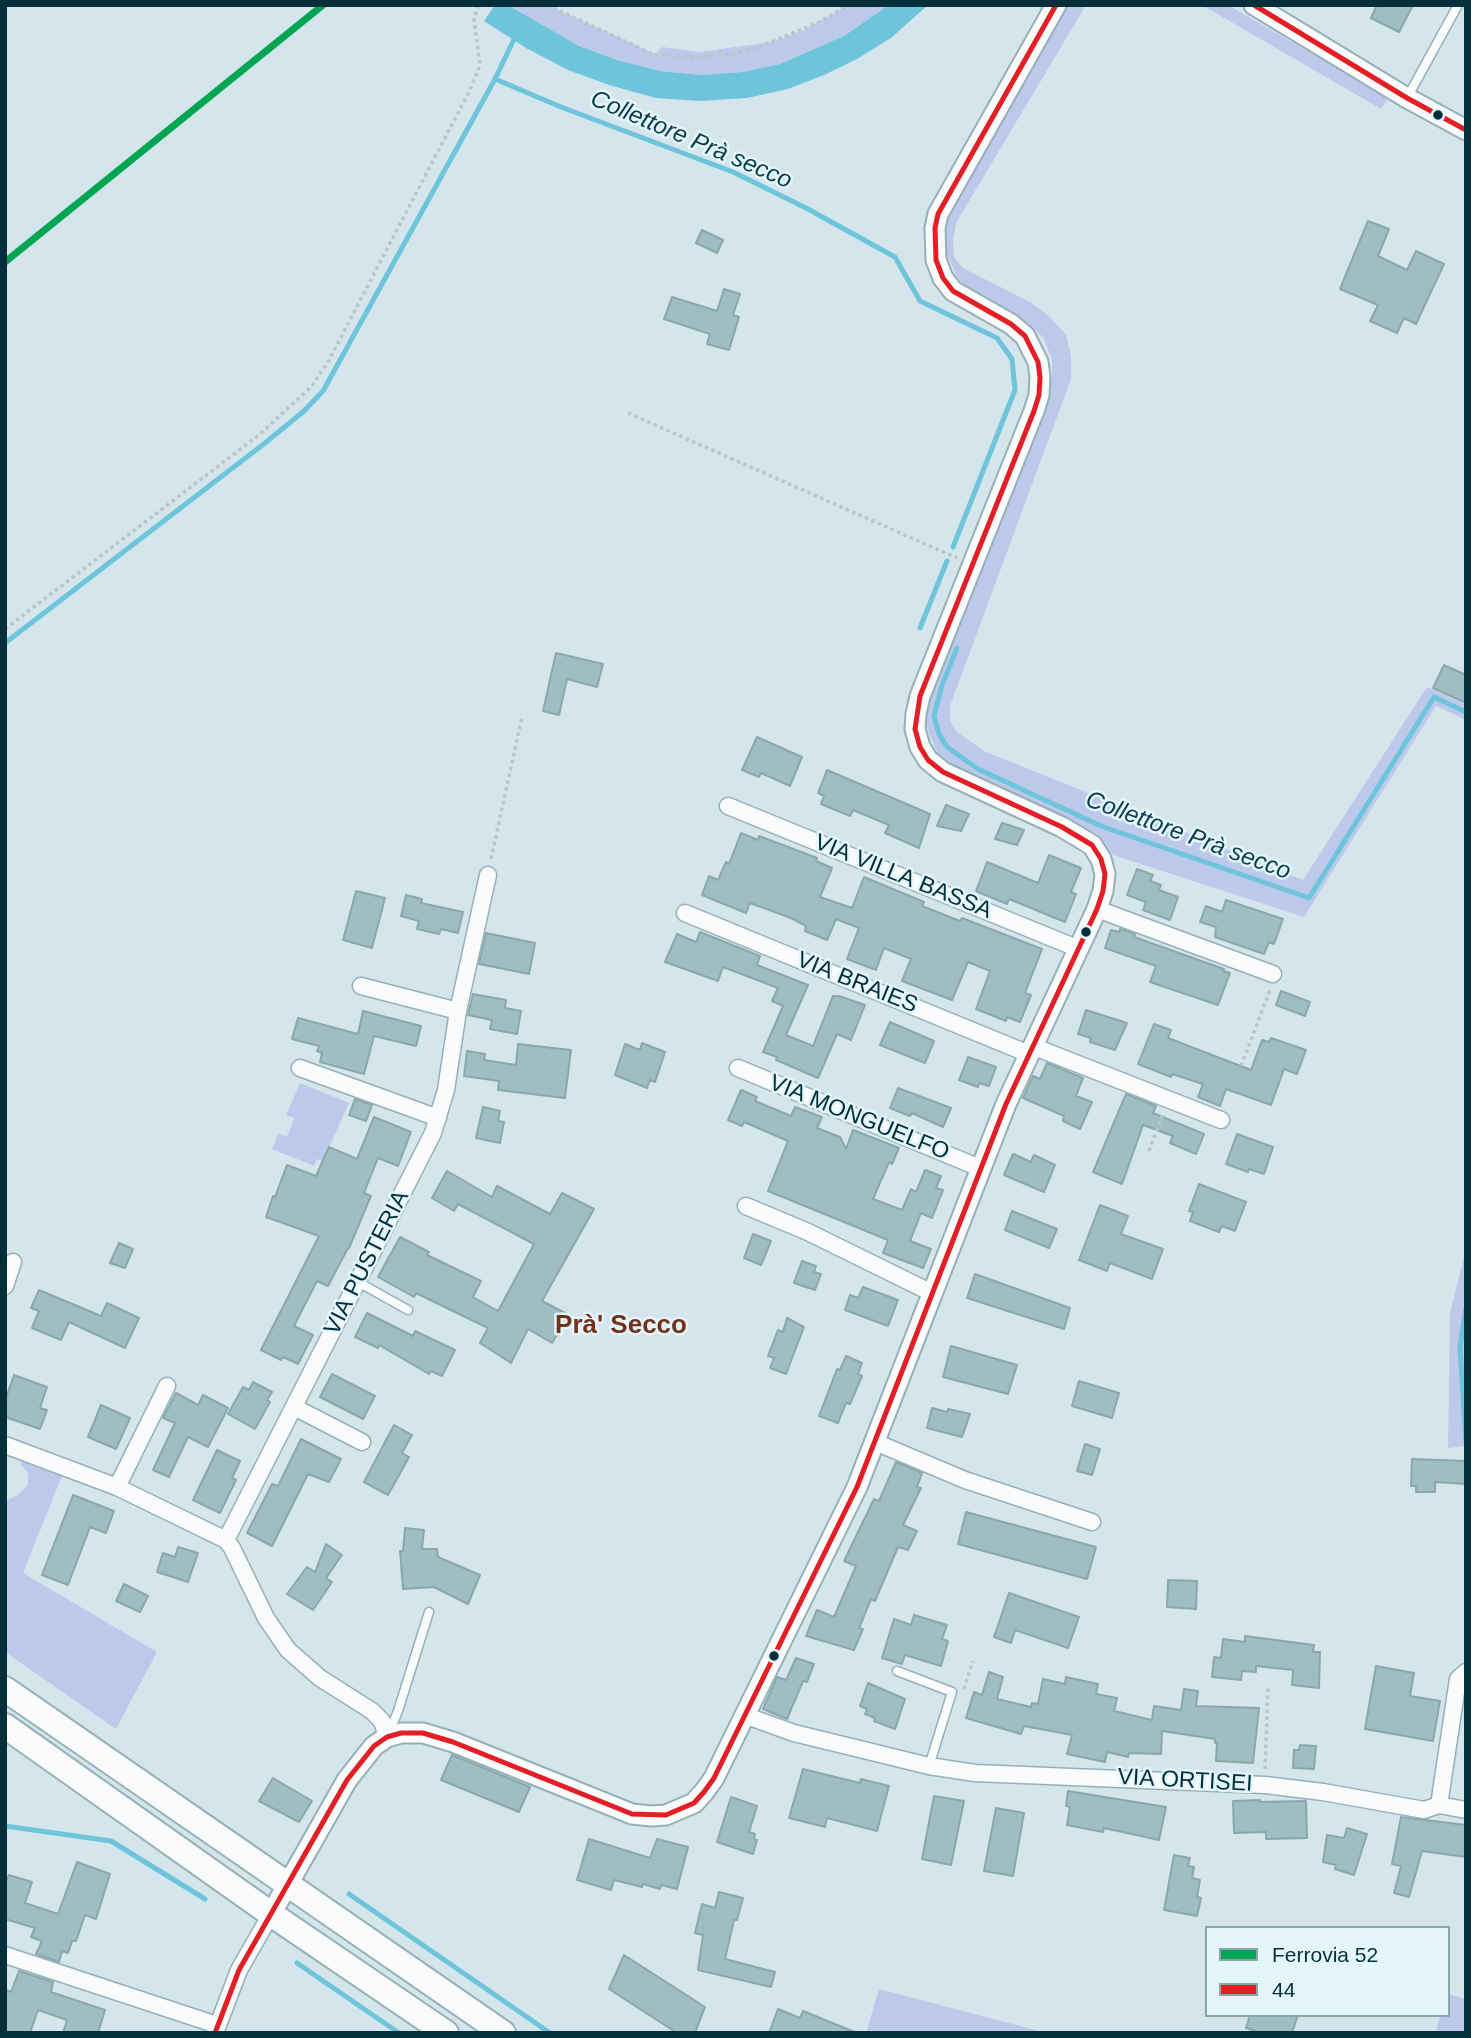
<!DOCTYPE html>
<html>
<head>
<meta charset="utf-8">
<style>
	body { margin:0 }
	#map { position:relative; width:1471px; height:2038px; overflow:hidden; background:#d4e6ec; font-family:Helvetica,sans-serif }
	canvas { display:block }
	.frame { position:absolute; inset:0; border:7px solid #022f39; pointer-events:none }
	.legend { position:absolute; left:1205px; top:1926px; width:245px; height:91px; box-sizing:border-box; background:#e4f6fb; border:2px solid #8aa6ad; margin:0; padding:9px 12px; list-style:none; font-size:21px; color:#022f39 }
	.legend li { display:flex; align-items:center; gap:14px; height:35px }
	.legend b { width:35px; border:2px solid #8aa6ad }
</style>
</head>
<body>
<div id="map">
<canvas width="1471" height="2038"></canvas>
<div class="frame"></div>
<ul class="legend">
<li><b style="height:9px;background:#00a651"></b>Ferrovia 52</li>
<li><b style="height:9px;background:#e31e24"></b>44</li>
</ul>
</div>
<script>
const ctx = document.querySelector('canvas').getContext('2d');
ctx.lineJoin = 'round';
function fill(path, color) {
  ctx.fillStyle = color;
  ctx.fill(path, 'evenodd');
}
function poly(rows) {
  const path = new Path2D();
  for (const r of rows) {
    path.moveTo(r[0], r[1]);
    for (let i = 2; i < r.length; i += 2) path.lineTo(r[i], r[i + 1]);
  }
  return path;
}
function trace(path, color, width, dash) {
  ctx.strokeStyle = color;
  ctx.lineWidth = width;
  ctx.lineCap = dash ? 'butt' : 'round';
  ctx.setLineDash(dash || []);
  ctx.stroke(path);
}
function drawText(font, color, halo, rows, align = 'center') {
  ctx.font = font + ' Helvetica,sans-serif';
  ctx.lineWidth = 5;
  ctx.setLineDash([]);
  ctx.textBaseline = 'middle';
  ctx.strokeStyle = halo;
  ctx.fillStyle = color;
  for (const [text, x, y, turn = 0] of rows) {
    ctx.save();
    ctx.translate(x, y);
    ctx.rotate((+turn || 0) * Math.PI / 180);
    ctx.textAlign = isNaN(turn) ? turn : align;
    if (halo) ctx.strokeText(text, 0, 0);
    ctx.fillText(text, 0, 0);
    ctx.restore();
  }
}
fill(poly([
	[508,5,547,5,655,54,662,47,699,52,772,42,804,30,849,5,889,5,844,36,780,64,743,72,700,75,660,71,617,60,579,46],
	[1066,5,1086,5,956,223,953,240,954,257,963,268,1030,302,1049,316,1066,335,1071,356,1071,379,950,706,950,721,957,732,984,751,1303,880,1427,687,1466,705,1466,720,1436,706,1304,917,1113,855,1097,834,949,764,938,754,927,728,926,714,930,697,1046,404,1052,374,1052,359,1043,337,1019,317,966,287,957,277,947,254,945,229,947,217],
	[1202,5,1228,5,1388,98,1381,109],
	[300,1083,349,1103,323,1161,317,1159,314,1166,272,1149,278,1134,287,1137,294,1118,286,1115],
	[1466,1249,1466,1446,1448,1448,1450,1313],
	[22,1461,62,1476,23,1573,157,1652,116,1729,5,1652,5,1545,7,1539,5,1501,18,1495,28,1485,28,1473,21,1465],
	[879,1989,1047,2033,866,2033],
	[1448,1994,1466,1999,1466,2033,1436,2033,1440,2015,1448,2015]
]), '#bdc9ea');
fill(poly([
	[495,5,508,5,579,46,617,60,660,71,700,75,743,72,780,64,844,36,889,5,928,5,891,38,857,59,824,75,788,89,747,98,700,101,656,98,609,85,568,70,526,48,484,21]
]), '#6ec4da');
trace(poly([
	[516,35,495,79,561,107,733,172,806,208,895,257,920,301,997,338,1012,359,1015,390,953,547],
	[920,628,947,561],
	[5,643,265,443,304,411,323,391,495,79],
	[957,648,942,685,934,716,939,734,947,747,978,769,1101,826,1309,898,1434,697,1466,712],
	[1466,1308,1460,1347,1466,1442],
	[5,1826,111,1841,205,1899],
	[349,1894,550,2033],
	[297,1963,399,2033]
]), '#6ec4da', 5);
const building = poly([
	[1377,5,1413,5,1399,32,1371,18,1377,5],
	[1368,221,1389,229,1378,256,1407,270,1416,251,1444,264,1416,324,1404,318,1397,333,1370,321,1378,305,1340,289,1368,221],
	[702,230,723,240,717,253,696,243,702,230],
	[724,289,740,294,733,315,739,317,729,350,707,344,710,334,664,319,672,297,717,311,724,289],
	[556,653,603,664,597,687,567,679,559,715,543,711,556,653],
	[1444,665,1466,675,1466,703,1433,688,1444,665],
	[757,737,802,757,790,786,761,773,759,777,742,770,757,737],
	[827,770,930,814,919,848,885,833,889,825,853,810,850,816,821,804,824,796,818,793,827,770],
	[946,805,969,814,961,831,937,826,946,805],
	[1002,823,1024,830,1017,845,995,839,1002,823],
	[741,833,758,840,759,836,783,845,817,858,816,861,832,868,820,897,852,908,864,877,924,902,922,906,960,921,962,918,1042,949,1025,993,1031,995,1020,1022,1007,1017,1006,1021,976,1009,990,971,968,962,952,1000,902,981,911,959,884,948,876,970,847,959,859,928,836,919,827,940,805,931,806,926,791,918,750,903,746,913,702,895,709,876,718,880,726,862,729,864,741,833],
	[1049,855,1081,868,1071,892,1076,894,1065,922,1009,899,1007,904,976,891,987,862,1038,883,1049,855],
	[1137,869,1153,875,1150,881,1161,885,1159,890,1178,897,1170,920,1143,910,1146,902,1127,895,1137,869],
	[356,891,385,898,372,948,343,940,356,891],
	[406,895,422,899,421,903,463,912,458,933,441,929,439,934,417,929,419,921,401,916,406,895],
	[1226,900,1283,919,1274,944,1269,942,1264,954,1215,937,1216,927,1200,922,1206,906,1222,912,1226,900],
	[1120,929,1135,934,1134,937,1224,969,1223,971,1230,973,1218,1005,1150,982,1156,966,1105,948,1111,930,1119,932,1120,929],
	[700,932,760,956,757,965,808,985,786,1035,813,1046,833,996,839,996,865,1005,851,1040,837,1034,818,1078,776,1060,777,1057,763,1052,783,1006,772,1001,778,988,723,967,718,981,665,962,677,934,696,942,700,932],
	[486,933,535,943,529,974,479,964,486,933],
	[1281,991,1310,1002,1305,1016,1276,1005,1281,991],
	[473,994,506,1000,505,1008,521,1011,517,1034,490,1029,492,1020,468,1015,473,994],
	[1086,1010,1127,1023,1115,1050,1090,1042,1091,1038,1078,1034,1086,1010],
	[363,1011,421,1026,416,1046,374,1036,364,1074,320,1062,322,1053,317,1051,319,1046,292,1039,298,1018,358,1034,363,1011],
	[890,1022,934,1041,925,1063,880,1045,890,1022],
	[1154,1024,1171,1030,1168,1038,1251,1070,1262,1040,1269,1042,1271,1038,1306,1050,1297,1074,1284,1069,1271,1105,1226,1089,1220,1106,1198,1097,1203,1084,1172,1074,1171,1077,1138,1064,1154,1024],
	[642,1043,665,1052,655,1082,650,1080,647,1088,615,1075,625,1044,640,1050,642,1043],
	[518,1044,571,1050,565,1098,498,1090,499,1081,464,1076,467,1051,485,1054,484,1060,516,1065,518,1044],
	[968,1057,996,1067,989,1086,979,1083,978,1087,959,1080,968,1057],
	[1047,1063,1083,1078,1076,1096,1092,1102,1080,1129,1063,1121,1064,1116,1023,1098,1033,1076,1040,1079,1047,1063],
	[898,1088,951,1108,943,1127,912,1113,910,1116,890,1108,898,1088],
	[741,1090,757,1097,755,1101,791,1116,795,1107,822,1117,817,1128,840,1137,846,1149,853,1130,899,1148,892,1164,889,1162,873,1199,902,1210,911,1189,916,1192,925,1170,941,1176,936,1188,943,1190,932,1218,921,1213,910,1241,931,1249,923,1268,883,1253,888,1240,768,1191,788,1141,744,1122,742,1126,728,1120,741,1090],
	[1126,1094,1156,1106,1153,1113,1204,1134,1196,1154,1170,1143,1173,1136,1143,1125,1122,1184,1093,1172,1126,1094],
	[355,1099,372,1105,366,1121,349,1115,355,1099],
	[483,1107,500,1111,498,1121,504,1122,500,1143,476,1138,483,1107],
	[374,1117,411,1132,398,1166,378,1158,364,1193,371,1196,349,1248,348,1248,328,1286,317,1281,294,1326,313,1335,298,1364,283,1357,281,1360,261,1350,319,1236,266,1217,273,1196,275,1197,287,1165,316,1176,329,1147,357,1159,374,1117],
	[1237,1134,1273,1147,1264,1174,1249,1169,1248,1172,1226,1164,1237,1134],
	[1013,1154,1031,1162,1034,1155,1055,1165,1044,1192,1004,1175,1013,1154],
	[447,1171,492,1197,497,1186,550,1214,562,1193,594,1209,542,1301,569,1315,552,1343,528,1329,511,1363,480,1343,488,1328,416,1293,414,1297,378,1277,400,1237,429,1252,427,1255,481,1281,473,1297,498,1311,534,1244,458,1204,454,1211,432,1198,447,1171],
	[1199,1184,1246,1202,1235,1231,1222,1226,1219,1232,1190,1221,1193,1212,1189,1211,1199,1184],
	[1100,1205,1128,1216,1121,1234,1163,1249,1152,1279,1110,1263,1107,1271,1079,1260,1100,1205],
	[1012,1211,1057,1229,1049,1248,1005,1230,1012,1211],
	[753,1234,771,1241,761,1265,744,1258,753,1234],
	[119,1243,133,1249,125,1268,110,1263,119,1243],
	[802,1261,816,1266,814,1272,821,1274,815,1290,794,1283,802,1261],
	[975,1274,1070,1308,1064,1329,967,1298,975,1274],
	[863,1287,898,1300,888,1326,845,1310,850,1295,858,1298,863,1287],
	[39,1290,101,1316,107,1303,139,1318,125,1348,69,1322,61,1340,32,1328,39,1311,31,1308,39,1290],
	[367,1313,413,1336,415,1331,455,1350,442,1376,431,1371,429,1374,379,1345,378,1348,355,1337,367,1313],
	[787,1318,804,1327,786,1374,770,1368,774,1358,768,1356,778,1330,783,1332,787,1318],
	[951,1346,1017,1365,1008,1394,943,1377,951,1346],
	[846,1356,862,1363,858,1374,862,1376,850,1404,846,1403,838,1423,819,1416,837,1369,840,1370,846,1356],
	[332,1374,375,1396,363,1419,320,1397,332,1374],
	[14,1375,47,1387,40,1408,47,1410,40,1429,5,1417,5,1401,14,1375],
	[1079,1381,1119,1393,1112,1418,1072,1406,1079,1381],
	[253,1382,272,1392,267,1400,270,1402,255,1429,228,1414,243,1387,249,1390,253,1382],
	[176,1393,198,1405,203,1395,228,1408,208,1447,188,1437,169,1477,153,1470,175,1423,163,1418,176,1393],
	[101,1405,130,1418,116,1449,88,1437,101,1405],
	[932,1408,947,1412,948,1409,970,1414,962,1437,927,1428,932,1408],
	[394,1425,412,1435,402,1453,409,1457,388,1495,364,1482,394,1425],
	[301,1439,341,1459,329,1482,308,1474,272,1546,247,1533,272,1484,278,1486,301,1439],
	[1085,1444,1100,1449,1092,1475,1077,1471,1085,1444],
	[217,1450,240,1461,232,1478,236,1480,220,1513,193,1500,217,1450],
	[1412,1459,1466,1461,1466,1484,1435,1482,1435,1492,1416,1492,1416,1486,1411,1486,1412,1459],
	[896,1462,922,1473,917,1487,921,1488,903,1525,917,1531,908,1550,898,1547,875,1601,871,1599,859,1628,863,1629,854,1650,806,1636,817,1610,834,1617,856,1566,844,1561,874,1499,879,1501,896,1462],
	[73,1495,114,1511,106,1533,90,1527,68,1585,42,1575,73,1495],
	[966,1512,1096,1547,1087,1579,958,1544,966,1512],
	[405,1528,424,1530,422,1549,437,1549,438,1557,480,1575,468,1604,434,1587,403,1589,400,1551,403,1551,405,1528],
	[326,1544,342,1555,326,1578,332,1582,313,1610,287,1594,307,1567,315,1572,326,1544],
	[178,1547,198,1553,188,1582,157,1572,163,1553,175,1557,178,1547],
	[1168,1580,1197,1581,1196,1609,1167,1607,1168,1580],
	[124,1584,148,1596,140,1612,116,1601,124,1584],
	[1009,1593,1079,1617,1068,1648,1015,1630,1011,1643,994,1637,1009,1593],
	[914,1615,947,1625,942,1639,948,1641,941,1666,905,1655,902,1664,882,1658,894,1619,911,1625,914,1615],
	[1245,1636,1314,1645,1313,1652,1320,1652,1319,1688,1292,1685,1293,1670,1256,1666,1256,1672,1242,1671,1241,1680,1212,1677,1214,1657,1221,1658,1223,1639,1245,1642,1245,1636],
	[796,1658,814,1664,807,1682,803,1681,787,1719,763,1709,777,1677,786,1680,796,1658],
	[1376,1666,1414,1673,1410,1696,1440,1701,1433,1741,1365,1729,1376,1666],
	[989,1672,1003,1677,997,1699,1031,1707,1032,1703,1038,1704,1043,1679,1065,1684,1066,1677,1098,1684,1096,1694,1117,1698,1114,1711,1152,1720,1154,1706,1181,1710,1184,1689,1198,1691,1196,1706,1259,1708,1253,1763,1216,1761,1217,1743,1215,1743,1215,1739,1162,1731,1161,1754,1129,1753,1128,1757,1107,1752,1105,1762,1067,1754,1072,1735,1024,1726,1021,1734,966,1718,974,1692,982,1695,989,1672],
	[868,1683,905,1699,895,1729,874,1721,875,1718,865,1714,867,1709,860,1706,868,1683],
	[1300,1745,1316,1746,1314,1769,1293,1768,1294,1750,1299,1750,1300,1745],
	[452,1755,530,1787,519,1812,441,1780,452,1755],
	[803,1769,860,1783,861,1779,889,1786,877,1831,827,1818,825,1827,789,1818,803,1769],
	[273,1778,312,1801,299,1822,259,1801,273,1778],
	[1068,1791,1166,1807,1159,1840,1104,1828,1103,1832,1067,1825,1070,1807,1066,1806,1068,1791],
	[934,1796,964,1801,951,1865,922,1859,934,1796],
	[731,1797,757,1806,749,1832,755,1834,754,1839,757,1840,753,1854,717,1842,731,1797],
	[1260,1800,1260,1802,1306,1801,1307,1838,1266,1839,1266,1832,1234,1833,1233,1801,1260,1800],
	[996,1808,1024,1813,1013,1876,984,1871,996,1808],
	[1401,1817,1466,1825,1466,1857,1422,1851,1409,1897,1394,1893,1401,1866,1392,1864,1401,1817],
	[1347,1828,1367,1834,1354,1875,1335,1869,1336,1865,1323,1862,1327,1835,1344,1838,1347,1828],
	[589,1839,650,1858,657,1839,688,1847,677,1889,661,1885,660,1889,643,1884,642,1887,614,1880,611,1890,577,1880,589,1839],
	[1174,1855,1190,1858,1188,1866,1194,1867,1192,1878,1200,1880,1197,1897,1201,1898,1197,1916,1164,1910,1174,1855],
	[77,1862,110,1874,96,1919,85,1915,76,1941,72,1941,68,1953,62,1951,59,1962,36,1954,42,1941,31,1937,35,1928,5,1919,5,1883,9,1875,32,1882,25,1903,58,1914,77,1862],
	[719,1892,743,1898,737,1920,734,1920,725,1959,775,1972,771,1987,698,1970,703,1935,695,1933,702,1904,715,1908,719,1892],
	[624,1955,705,2007,695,2033,677,2033,609,1989,624,1955],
	[19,1971,53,1982,51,1992,105,2010,98,2033,63,2033,67,2020,38,2010,30,2033,5,2033,5,1989,11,1992,19,1971],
	[778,2009,800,2018,803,2011,857,2033,769,2033,778,2009],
	[1250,2015,1298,2015,1292,2033,1261,2033,1246,2028,1250,2015]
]);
fill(building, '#a0bdc1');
trace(building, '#89a8ab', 2);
const service = poly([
	[1407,98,1458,5],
	[358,1282,408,1310],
	[897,1671,952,1692,929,1766],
	[388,1735,398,1711,429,1612]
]);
const minor = poly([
	[728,806,1079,949],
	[1097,909,1273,974],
	[685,913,1029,1054],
	[361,986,458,1011],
	[1032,1046,1221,1120],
	[300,1068,438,1118],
	[738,1068,980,1168],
	[746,1206,808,1232,932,1293],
	[5,1286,13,1262],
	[294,1407,362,1442],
	[875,1442,965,1480,1092,1522],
	[5,1445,117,1487,226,1540,232,1548,266,1618,288,1650,320,1678,372,1711,382,1721,387,1737],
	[117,1487,167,1386],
	[226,1540,433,1133,446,1090,458,1011,488,875],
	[744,1715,794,1733,929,1766,975,1773,1265,1785,1323,1792,1424,1810,1439,1805,1466,1810],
	[1439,1805,1458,1679,1466,1672],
	[5,1955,217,2025],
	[215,2033,239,1970,271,1914]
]);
const tertiary = poly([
	[1254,5,1407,98,1466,130],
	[271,1914,347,1780,374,1746,387,1737,401,1733,423,1733,453,1742,632,1814,651,1816,666,1815,694,1803,704,1792,714,1778,857,1487,1006,1104,1097,909,1103,891,1105,874,1101,859,1092,845,1062,827,943,772,928,760,920,747,915,729,916,714,920,696,1034,411,1039,395,1040,377,1038,362,1025,336,1011,324,953,291,943,278,936,260,935,228,938,214,1056,5]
]);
const primary = poly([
	[5,1689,503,2033],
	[5,1726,271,1914,446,2033]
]);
trace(service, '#95b0b8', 11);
trace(minor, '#95b0b8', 19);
trace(tertiary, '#95b0b8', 23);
trace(primary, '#95b0b8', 28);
trace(poly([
	[547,5,655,55,698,57,737,53,761,46,817,23,849,5],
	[628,413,957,558],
	[5,629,259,435,311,387,328,362,470,90,480,65,474,19,478,5],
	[491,859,522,717],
	[1241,1066,1270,990],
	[1149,1151,1163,1114],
	[964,1689,973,1661],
	[1265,1769,1268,1686]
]), '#bac5c9', 3.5, [3.5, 3.5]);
trace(service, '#f9fbfc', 8);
trace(minor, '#f9fbfc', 16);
trace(tertiary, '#f9fbfc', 19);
trace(primary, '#f9fbfc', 24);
trace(poly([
	[1254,5,1407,98,1466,130],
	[215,2033,239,1970,347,1780,374,1746,387,1737,401,1733,423,1733,453,1742,632,1814,666,1815,694,1803,704,1792,714,1778,857,1487,1006,1104,1097,909,1103,891,1105,874,1101,859,1092,845,1062,827,943,772,928,760,920,747,915,729,920,696,1034,411,1039,395,1040,377,1038,362,1025,336,1011,324,953,291,943,278,936,260,935,228,938,214,1056,5]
]), '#e31e24', 5);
trace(poly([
	[5,262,323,5]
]), '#00a651', 7);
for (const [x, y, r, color] of [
	[1438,115,6,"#022f39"],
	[1086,932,6,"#022f39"],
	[774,1656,6,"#022f39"]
]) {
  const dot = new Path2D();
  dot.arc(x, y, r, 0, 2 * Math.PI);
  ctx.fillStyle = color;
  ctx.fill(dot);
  trace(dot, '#e4f6fb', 2.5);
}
drawText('23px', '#022f39', '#e4f6fb', [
	["VIA VILLA BASSA",903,877,22],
	["VIA BRAIES",857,983,22],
	["VIA MONGUELFO",859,1118,22],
	["VIA PUSTERIA",367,1263,-63],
	["VIA ORTISEI",1185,1781,3]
]);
drawText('italic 24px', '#073c49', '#e4f6fb', [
	["Collettore Prà secco",691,140,23],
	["Collettore Prà secco",1188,836,20]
]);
drawText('bold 26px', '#73301b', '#e4f6fb', [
	["Prà' Secco",621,1326]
]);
</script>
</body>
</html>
